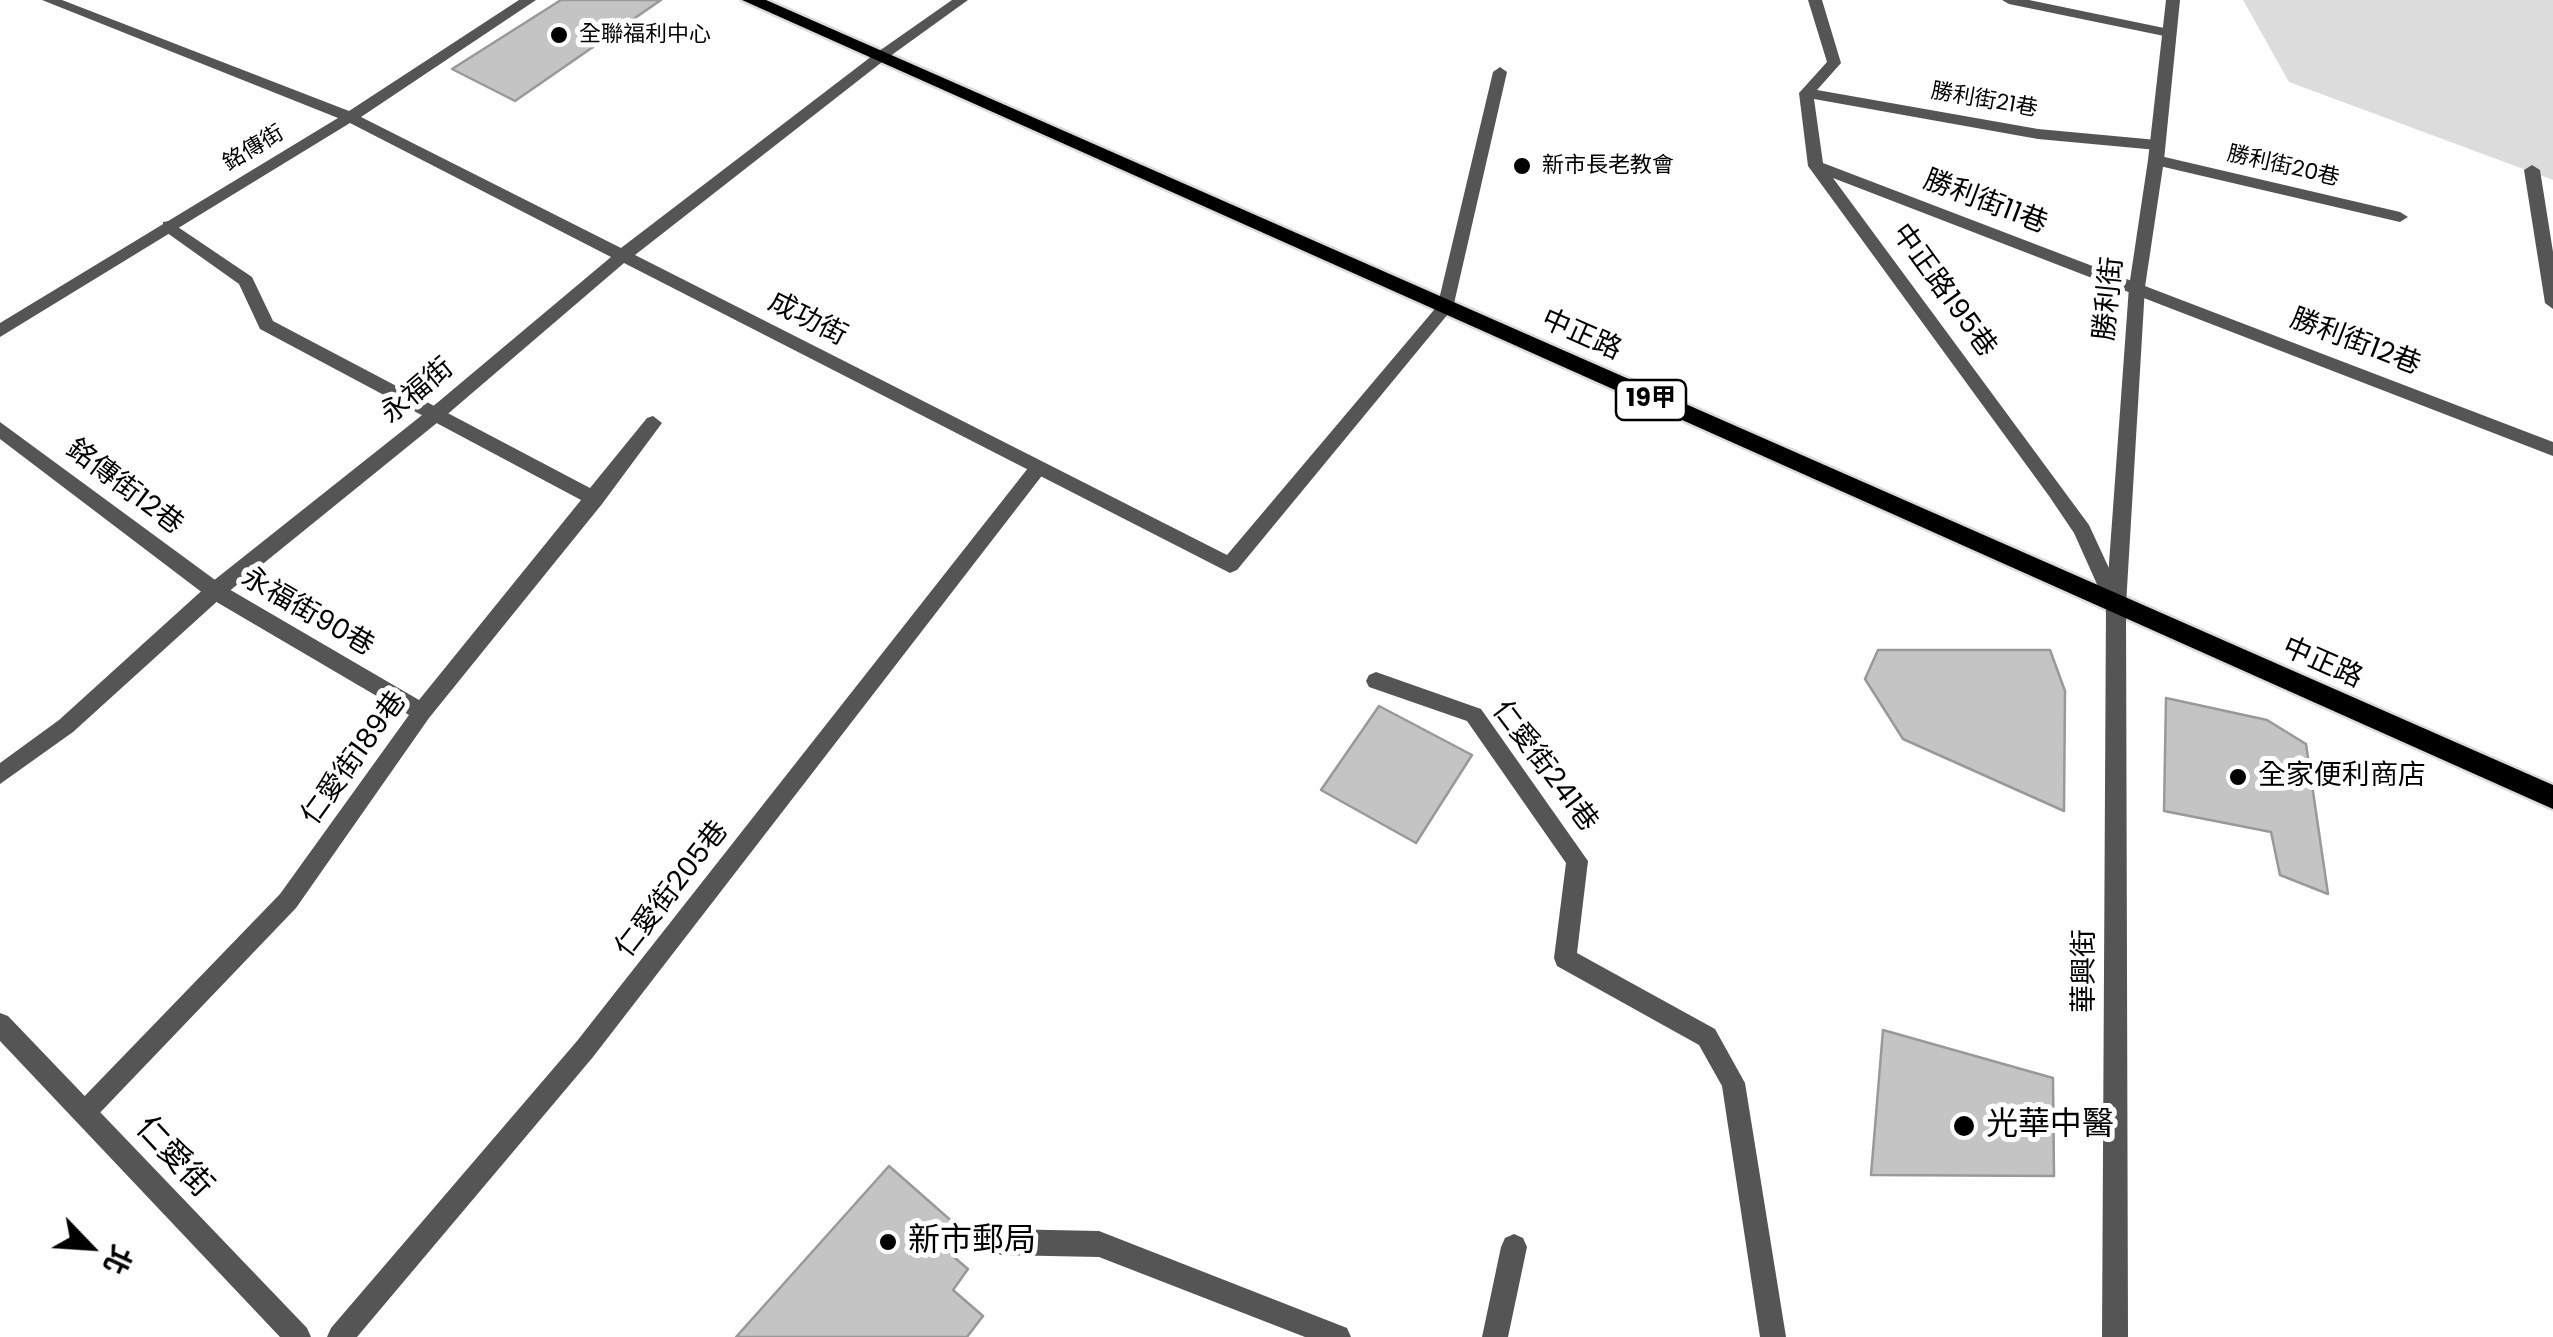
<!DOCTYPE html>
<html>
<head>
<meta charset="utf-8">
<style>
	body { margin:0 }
	#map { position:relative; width:2553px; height:1337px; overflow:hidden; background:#fff; font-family:Poppins,"Noto Sans TC",sans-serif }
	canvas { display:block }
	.north { position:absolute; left:40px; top:1197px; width:100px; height:100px; -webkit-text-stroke:8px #fff; paint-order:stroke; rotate:115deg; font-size:28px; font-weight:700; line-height:40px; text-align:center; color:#000 }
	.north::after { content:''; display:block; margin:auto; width:35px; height:45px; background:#000; clip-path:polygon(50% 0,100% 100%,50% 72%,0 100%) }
</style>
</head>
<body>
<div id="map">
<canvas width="2553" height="1337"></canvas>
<div class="north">北</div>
</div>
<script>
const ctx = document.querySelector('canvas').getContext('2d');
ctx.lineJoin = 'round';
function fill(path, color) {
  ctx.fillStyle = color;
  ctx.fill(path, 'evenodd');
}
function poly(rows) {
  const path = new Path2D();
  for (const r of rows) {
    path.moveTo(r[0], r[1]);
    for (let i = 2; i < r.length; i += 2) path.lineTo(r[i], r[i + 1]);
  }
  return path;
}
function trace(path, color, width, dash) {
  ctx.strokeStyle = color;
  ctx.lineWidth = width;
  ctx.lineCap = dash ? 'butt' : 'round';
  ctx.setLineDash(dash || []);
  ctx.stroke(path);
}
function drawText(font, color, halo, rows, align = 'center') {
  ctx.font = font + ' Poppins,"Noto Sans TC",sans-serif';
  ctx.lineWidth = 10;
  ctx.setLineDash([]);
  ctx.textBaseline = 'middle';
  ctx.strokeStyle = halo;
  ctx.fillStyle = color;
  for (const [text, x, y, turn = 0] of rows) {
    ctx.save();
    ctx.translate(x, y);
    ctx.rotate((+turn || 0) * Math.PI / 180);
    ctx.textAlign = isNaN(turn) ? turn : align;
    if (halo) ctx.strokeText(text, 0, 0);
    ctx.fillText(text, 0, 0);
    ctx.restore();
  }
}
fill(poly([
	[2243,0,2553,0,2553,180,2289,82]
]), '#dcdcdc');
const building = poly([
	[561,0,661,0,515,101,452,69,561,0],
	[1878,650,2050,650,2065,691,2064,811,1903,739,1865,679,1878,650],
	[2166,698,2267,720,2306,744,2328,894,2280,875,2271,832,2164,811,2166,698],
	[1379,706,1472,755,1416,843,1321,790,1379,706],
	[1883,1030,2053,1078,2054,1176,1871,1175,1883,1030],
	[889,1166,964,1232,948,1252,968,1269,953,1290,983,1316,967,1337,736,1337,889,1166]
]);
fill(building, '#c4c4c4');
trace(building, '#999', 2.5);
const primary = poly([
	[742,0,766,0,2553,785,2553,809,742,0]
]);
trace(primary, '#dbdbdb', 5);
fill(poly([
	[952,0,968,0,882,62,872,62,872,56,952,0],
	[1808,0,1822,0,1841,63,1817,90,2038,129,2157,140,2165,145,2157,150,2038,139,1814,99,1823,163,2553,442,2553,456,1833,178,2089,525,2126,605,2123,611,2116,613,2109,611,2074,533,2049,496,1808,166,1799,93,1827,62,1808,0],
	[2002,0,2029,0,2169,29,2176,33,2169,37,2009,4,2002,0],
	[1500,67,1507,72,1453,308,1445,314,1437,308,1493,72,1500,67],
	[2156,155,2400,212,2408,217,2400,222,2151,164,2151,156,2156,155],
	[2532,165,2540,170,2553,252,2553,309,2545,303,2524,170,2532,165],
	[169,221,252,277,273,321,590,488,647,418,653,416,662,423,602,504,429,718,296,908,93,1120,85,1124,77,1120,73,1112,77,1104,280,894,409,715,208,597,0,439,0,422,222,585,419,700,581,500,260,329,239,284,163,230,163,222,169,221],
	[1038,461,1044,463,1047,468,1044,473,593,1057,357,1337,327,1337,331,1328,577,1041,1032,463,1038,461],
	[1376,672,1481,709,1588,861,1577,953,1715,1029,1745,1083,1786,1337,1760,1337,1722,1086,1699,1045,1557,966,1554,958,1566,863,1467,721,1369,687,1366,681,1369,675,1376,672],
	[1001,1229,1099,1231,1347,1328,1351,1337,1305,1337,1099,1257,1001,1255,992,1251,988,1242,992,1233,1001,1229],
	[1514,1234,1523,1238,1527,1247,1508,1337,1482,1337,1501,1247,1505,1238,1514,1234]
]), '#555');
fill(poly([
	[42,0,62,0,349,111,519,0,536,0,361,117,621,248,872,56,882,56,882,62,635,255,1227,555,1439,304,1451,304,1453,308,1237,570,1230,573,624,263,443,418,222,597,73,732,0,784,0,763,59,720,208,585,431,408,611,257,350,123,0,337,0,323,338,118,42,0],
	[2166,0,2180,0,2164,160,2145,287,2126,605,2128,1337,2102,1337,2106,605,2129,287,2148,160,2166,0],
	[0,1013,8,1016,307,1328,311,1337,280,1337,0,1041,0,1013]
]), '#555');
fill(primary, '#000');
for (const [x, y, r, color] of [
	[559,35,10,"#000"],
	[1522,166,10,"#000"],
	[2238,777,10,"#000"],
	[1964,1126,12,"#000"],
	[888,1242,10,"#000"]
]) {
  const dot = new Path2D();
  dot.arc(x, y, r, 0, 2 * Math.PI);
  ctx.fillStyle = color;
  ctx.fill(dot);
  trace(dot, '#fff', 4);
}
drawText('22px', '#000', '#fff', [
	["全聯福利中心",579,35],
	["新市長老教會",1542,166]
], 'left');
drawText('22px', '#000', '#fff', [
	["勝利街21巷",1984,101,10],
	["銘傳街",254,149,-31],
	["勝利街20巷",2283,167,13]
]);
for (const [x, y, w] of [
	[1651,400,70]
]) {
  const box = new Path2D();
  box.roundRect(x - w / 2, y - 20, w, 40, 8);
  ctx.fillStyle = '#fff';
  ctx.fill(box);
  trace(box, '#000', 2.5);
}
drawText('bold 25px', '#000', null, [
	["19甲",1651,400]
]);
drawText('28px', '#000', '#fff', [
	["勝利街11巷",1985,203,21],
	["中正路195巷",1943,291,54],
	["勝利街",2110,299,-84],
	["成功街",807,320,27],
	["中正路",1581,336,24],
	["勝利街12巷",2355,343,21],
	["永福街",418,392,-40],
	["銘傳街12巷",124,488,37],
	["永福街90巷",307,613,30],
	["中正路",2322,664,24],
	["仁愛街189巷",355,759,-54],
	["仁愛街241巷",1544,767,53],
	["仁愛街205巷",673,890,-52],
	["華興街",2086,971,-90]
]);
drawText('28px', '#000', '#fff', [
	["全家便利商店",2258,777]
], 'left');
drawText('32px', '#000', '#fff', [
	["光華中醫",1986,1126],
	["新市郵局",908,1242]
], 'left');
drawText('32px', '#000', '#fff', [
	["仁愛街",173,1158,47]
]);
</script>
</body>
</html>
